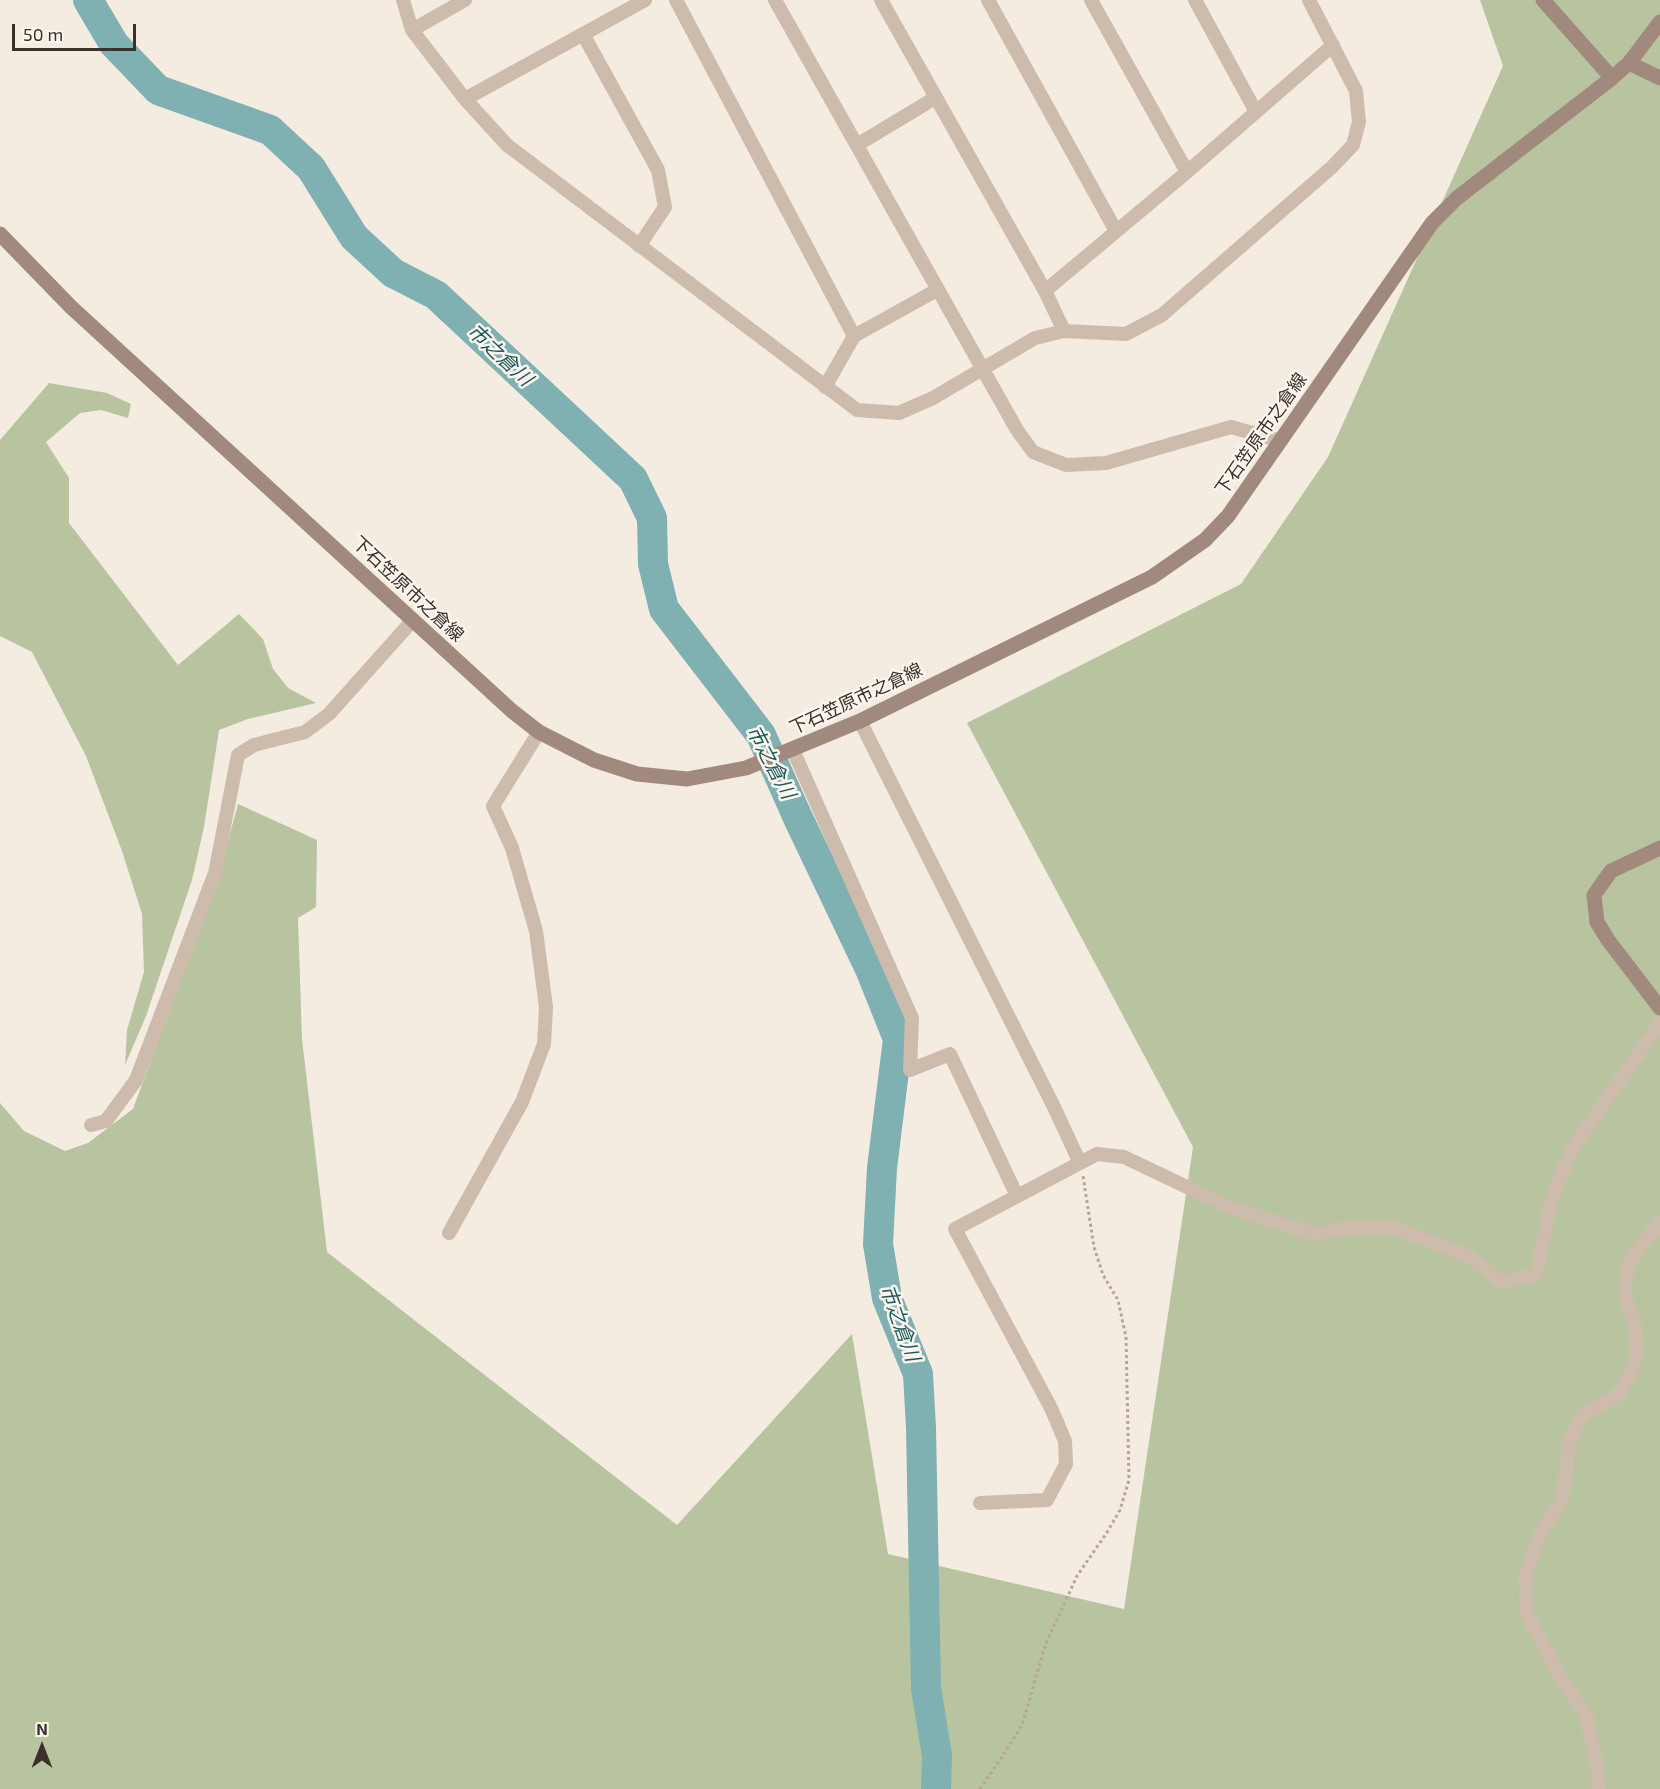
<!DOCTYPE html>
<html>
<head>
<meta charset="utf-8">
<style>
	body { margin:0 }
	#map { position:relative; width:1660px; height:1789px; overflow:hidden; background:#f4ebe1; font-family:"Exo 2",sans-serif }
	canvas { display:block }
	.north { position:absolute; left:12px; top:1717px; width:60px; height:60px; -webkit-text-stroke:4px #fbf5ee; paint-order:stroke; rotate:0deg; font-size:16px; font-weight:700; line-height:24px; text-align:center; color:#3b302b }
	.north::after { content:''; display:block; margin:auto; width:21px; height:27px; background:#3b302b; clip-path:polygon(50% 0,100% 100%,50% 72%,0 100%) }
	.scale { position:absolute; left:12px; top:24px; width:124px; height:27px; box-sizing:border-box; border:3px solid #3b302b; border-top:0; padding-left:8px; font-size:18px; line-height:21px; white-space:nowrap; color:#3b302b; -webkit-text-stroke:4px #fbf5ee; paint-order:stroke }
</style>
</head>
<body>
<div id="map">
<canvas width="1660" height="1789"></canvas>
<div class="north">N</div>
<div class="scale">50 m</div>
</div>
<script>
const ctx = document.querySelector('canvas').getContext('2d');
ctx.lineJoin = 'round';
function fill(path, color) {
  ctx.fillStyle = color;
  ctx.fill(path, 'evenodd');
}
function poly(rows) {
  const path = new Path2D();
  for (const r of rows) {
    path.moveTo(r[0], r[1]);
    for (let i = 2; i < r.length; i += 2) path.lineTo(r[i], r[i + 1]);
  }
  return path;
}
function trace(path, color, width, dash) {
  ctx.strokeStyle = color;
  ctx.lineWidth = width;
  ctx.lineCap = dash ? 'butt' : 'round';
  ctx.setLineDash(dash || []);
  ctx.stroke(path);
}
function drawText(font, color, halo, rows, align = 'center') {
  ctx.font = font + ' "Exo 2","Noto Sans JP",sans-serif';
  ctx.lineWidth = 5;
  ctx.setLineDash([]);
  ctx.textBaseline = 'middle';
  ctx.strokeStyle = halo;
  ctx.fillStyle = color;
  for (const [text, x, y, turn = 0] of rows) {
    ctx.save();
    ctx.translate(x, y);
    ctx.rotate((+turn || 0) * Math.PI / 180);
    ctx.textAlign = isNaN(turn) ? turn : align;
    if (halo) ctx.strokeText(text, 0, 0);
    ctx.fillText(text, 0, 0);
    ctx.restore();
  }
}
fill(poly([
	[1480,0,1660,0,1660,1789,0,1789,0,1103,24,1131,65,1151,88,1143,133,1109,217,882,238,804,317,840,316,907,298,918,302,1039,327,1252,677,1525,852,1334,888,1554,1124,1609,1193,1147,967,723,1241,584,1328,457,1503,66],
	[49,383,107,393,131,404,128,418,101,410,80,413,46,442,69,478,69,523,178,665,239,614,263,639,273,669,288,688,316,703,248,719,219,730,204,827,192,880,146,1016,125,1065,127,1030,144,972,142,914,122,851,86,756,32,652,0,636,0,440]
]), '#b8c4a0');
trace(poly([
	[88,0,114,44,158,90,270,130,311,168,354,237,393,273,436,295,633,479,652,518,653,564,664,609,761,735,798,818,870,969,898,1039,882,1168,878,1244,887,1298,918,1374,921,1428,926,1688,937,1756,936,1789]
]), '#7fb0b2', 30);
trace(poly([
	[980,1789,1002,1757,1022,1725,1046,1643,1077,1576,1106,1534,1120,1510,1129,1480,1126,1337,1118,1300,1103,1275,1094,1247,1083,1176]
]), '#b9a596', 3, [3, 3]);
trace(poly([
	[403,0,412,30,465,99,507,145,857,410,899,413,933,398,1035,338,1064,331,1126,334,1162,315,1332,167,1353,145,1359,122,1356,91,1309,0],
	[676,0,854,336],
	[775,0,1017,430,1033,452,1066,465,1106,463,1231,427,1281,441],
	[881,0,1045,291,1064,331],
	[988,0,1116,231],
	[1091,0,1187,172],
	[1195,0,1256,112],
	[412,30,465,0],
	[583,34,658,170,665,207,639,246],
	[465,99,645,0],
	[857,145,935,98],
	[1045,291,1187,172,1333,45],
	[825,387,854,336,937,290],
	[860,721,1054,1107,1080,1163],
	[793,750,912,1018,910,1070,950,1054,1017,1196],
	[91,1125,106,1121,136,1080,215,873,238,755,254,745,305,732,329,714,413,620],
	[449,1233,522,1102,544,1044,546,1007,536,931,512,848,493,806,539,732],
	[980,1503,1047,1500,1066,1464,1065,1441,1051,1408,955,1229,1097,1154,1124,1157,1229,1207,1313,1234,1358,1227,1392,1227,1468,1256,1502,1282,1536,1275,1551,1201,1572,1149,1660,1023],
	[1599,1789,1598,1771,1586,1715,1559,1675,1527,1614,1525,1577,1540,1534,1561,1502,1567,1468,1568,1444,1581,1417,1619,1394,1632,1371,1637,1352,1634,1322,1625,1297,1627,1266,1642,1244,1660,1223]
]), '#cdbbac', 14);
trace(poly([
	[1543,0,1612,78],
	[1629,63,1660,78],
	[0,234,71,307,512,711,539,732,594,760,637,774,687,779,746,768,860,721,1152,577,1205,540,1228,516,1432,223,1457,198,1612,78,1629,63,1660,22],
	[1660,848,1611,871,1594,895,1597,922,1608,940,1660,1008]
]), '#a18a7d', 15);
drawText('18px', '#3b302b', '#fbf5ee', [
	["下石笠原市之倉線",1261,434,-55],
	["下石笠原市之倉線",408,589,43],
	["下石笠原市之倉線",856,699,-25]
]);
drawText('italic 20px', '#1f5a5e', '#fbf5ee', [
	["市之倉川",500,355,43],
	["市之倉川",771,762,62],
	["市之倉川",900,1323,70]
]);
</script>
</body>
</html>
